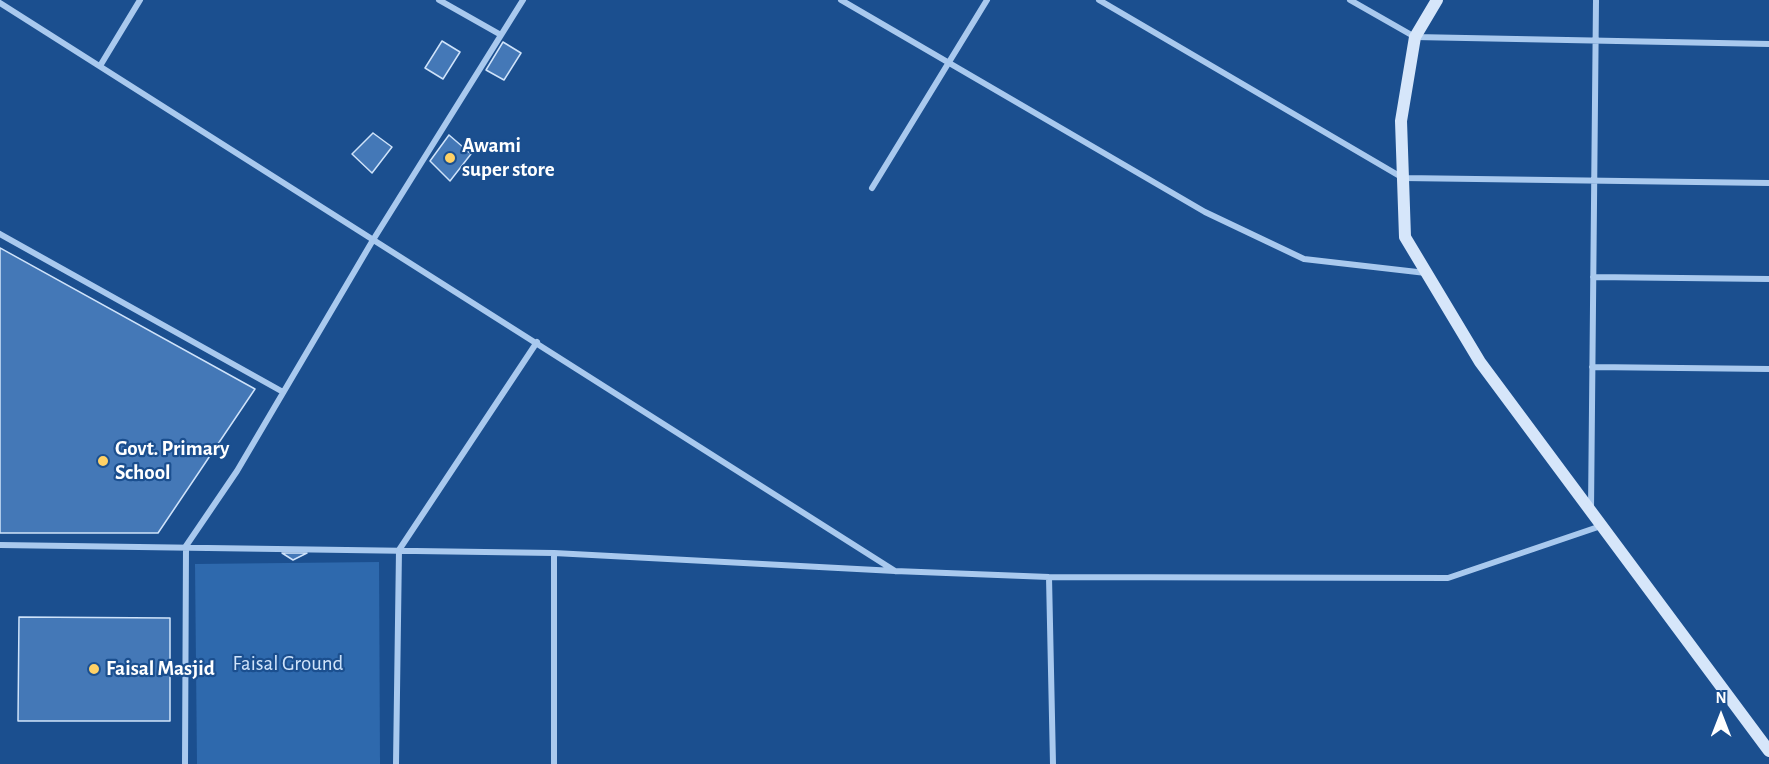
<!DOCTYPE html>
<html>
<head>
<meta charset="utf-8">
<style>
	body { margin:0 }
	#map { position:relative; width:1769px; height:764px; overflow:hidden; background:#1b4f8f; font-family:"Alegreya Sans",sans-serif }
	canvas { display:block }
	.north { position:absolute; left:1691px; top:686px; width:60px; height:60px; -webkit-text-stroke:4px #1b4f8f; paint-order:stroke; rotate:0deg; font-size:16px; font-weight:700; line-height:24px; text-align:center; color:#fff }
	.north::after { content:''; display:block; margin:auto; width:21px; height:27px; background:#fff; clip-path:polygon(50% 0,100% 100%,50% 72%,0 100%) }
</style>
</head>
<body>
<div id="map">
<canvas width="1769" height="764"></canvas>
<div class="north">N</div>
</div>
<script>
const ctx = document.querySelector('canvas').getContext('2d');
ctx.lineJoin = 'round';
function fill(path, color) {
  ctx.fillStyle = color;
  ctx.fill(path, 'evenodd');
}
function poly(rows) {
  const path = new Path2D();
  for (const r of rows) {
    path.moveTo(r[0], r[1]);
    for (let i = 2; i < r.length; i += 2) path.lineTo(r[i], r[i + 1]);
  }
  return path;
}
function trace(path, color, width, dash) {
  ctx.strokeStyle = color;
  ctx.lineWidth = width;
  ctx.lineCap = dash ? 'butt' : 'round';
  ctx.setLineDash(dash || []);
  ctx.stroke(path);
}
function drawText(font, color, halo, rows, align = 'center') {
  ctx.font = font + ' "Alegreya Sans",sans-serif';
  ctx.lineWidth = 4.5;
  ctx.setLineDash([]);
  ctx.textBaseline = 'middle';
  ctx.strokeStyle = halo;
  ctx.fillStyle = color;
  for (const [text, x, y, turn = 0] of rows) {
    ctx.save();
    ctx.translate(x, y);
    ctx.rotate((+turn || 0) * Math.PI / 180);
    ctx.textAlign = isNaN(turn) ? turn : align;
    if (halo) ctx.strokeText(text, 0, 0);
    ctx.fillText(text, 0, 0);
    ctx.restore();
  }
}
fill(poly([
	[379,562,380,764,197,764,195,564]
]), '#2e69ad');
const building = poly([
	[442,41,460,52,443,79,425,68,442,41],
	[503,42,521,53,504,80,486,70,503,42],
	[373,133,392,147,372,173,352,154,373,133],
	[449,135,471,154,450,181,430,161,449,135],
	[0,248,255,389,158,533,0,533,0,248],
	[282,553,307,553,293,560,282,553],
	[19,617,170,618,170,721,18,721,19,617]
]);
fill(building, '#4478b7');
trace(building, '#cfe3fa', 1.5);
trace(poly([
	[439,0,501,35],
	[841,0,1205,212,1304,259,1426,273],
	[1099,0,1403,178,1769,183],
	[1350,0,1415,37,1769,44],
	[0,3,895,571],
	[100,66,140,0],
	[872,188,987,0],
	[0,234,283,392],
	[1593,277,1769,279],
	[1592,367,1769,369],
	[1591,509,1596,0],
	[0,545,554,553,895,571,1049,577,1448,578,1601,526],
	[1049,577,1053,764],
	[185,764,186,546,237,471,373,240,523,0],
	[396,764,399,550,537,342],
	[554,764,554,553]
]), '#a9c9ee', 6);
trace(poly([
	[1437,0,1415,37,1401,121,1405,237,1480,362,1769,751]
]), '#d6e6fa', 12);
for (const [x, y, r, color] of [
	[450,158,6,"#ffd166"],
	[103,461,6,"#ffd166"],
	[94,669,6,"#ffd166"]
]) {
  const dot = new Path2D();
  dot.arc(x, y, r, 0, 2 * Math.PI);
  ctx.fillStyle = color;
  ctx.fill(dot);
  trace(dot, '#1b4f8f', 2);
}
drawText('bold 21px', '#fff', '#1b4f8f', [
	["Awami",462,146],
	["super store",462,170],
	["Govt. Primary",115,449],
	["School",115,473],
	["Faisal Masjid",106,669]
], 'left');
drawText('21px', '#cfe3fa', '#1b4f8f', [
	["Faisal Ground",288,664]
]);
</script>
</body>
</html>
